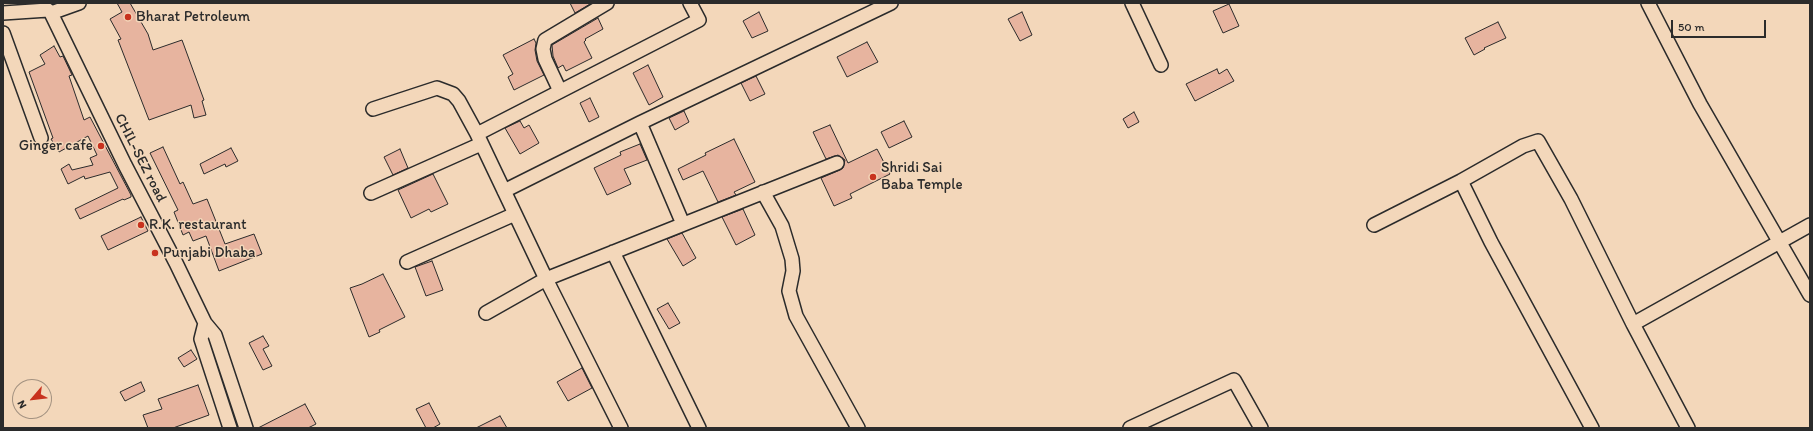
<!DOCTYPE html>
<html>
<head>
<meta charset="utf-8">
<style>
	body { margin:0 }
	#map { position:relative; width:1813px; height:431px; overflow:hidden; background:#f3d7ba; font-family:Itim,sans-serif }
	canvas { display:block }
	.frame { position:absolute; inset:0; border:4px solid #2b2b2b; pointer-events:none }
	.north { position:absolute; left:12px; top:379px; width:40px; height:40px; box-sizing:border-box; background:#f3d7ba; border:1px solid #a39281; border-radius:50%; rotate:242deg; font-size:11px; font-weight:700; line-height:16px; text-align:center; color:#2b2b2b }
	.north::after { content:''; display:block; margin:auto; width:14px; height:18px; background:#c8321e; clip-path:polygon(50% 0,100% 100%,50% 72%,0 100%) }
	.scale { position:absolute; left:1671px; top:20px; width:95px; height:18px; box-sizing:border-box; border:2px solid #2b2b2b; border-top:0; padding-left:5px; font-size:12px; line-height:14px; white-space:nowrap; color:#2b2b2b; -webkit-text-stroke:3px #f3d7ba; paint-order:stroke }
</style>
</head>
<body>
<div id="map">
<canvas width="1813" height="431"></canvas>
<div class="frame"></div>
<div class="north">N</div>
<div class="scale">50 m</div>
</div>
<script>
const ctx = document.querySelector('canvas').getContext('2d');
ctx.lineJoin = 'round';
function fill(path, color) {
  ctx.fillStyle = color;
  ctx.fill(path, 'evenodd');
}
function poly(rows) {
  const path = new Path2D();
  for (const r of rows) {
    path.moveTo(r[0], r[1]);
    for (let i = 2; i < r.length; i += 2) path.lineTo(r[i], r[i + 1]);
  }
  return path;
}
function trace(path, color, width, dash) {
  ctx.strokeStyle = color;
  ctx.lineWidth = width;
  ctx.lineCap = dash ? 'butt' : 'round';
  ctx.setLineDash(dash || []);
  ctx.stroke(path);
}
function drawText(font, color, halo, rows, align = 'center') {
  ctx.font = font + ' Itim,sans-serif';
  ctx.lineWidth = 3;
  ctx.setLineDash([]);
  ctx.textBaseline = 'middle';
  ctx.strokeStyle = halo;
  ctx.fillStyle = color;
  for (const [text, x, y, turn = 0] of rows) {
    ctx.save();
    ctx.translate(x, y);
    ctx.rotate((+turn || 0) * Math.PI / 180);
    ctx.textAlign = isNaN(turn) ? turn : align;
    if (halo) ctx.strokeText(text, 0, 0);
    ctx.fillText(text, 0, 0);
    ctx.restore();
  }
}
const building = poly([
	[117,3,130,3,148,34,153,50,182,40,204,100,202,101,206,115,194,118,191,105,149,120,118,40,121,39,110,19,122,12,117,3],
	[570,3,590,3,590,4,575,13,570,3],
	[1229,4,1239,26,1223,33,1213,11,1229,4],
	[759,12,768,31,752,38,743,21,759,12],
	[1022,12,1032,35,1020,41,1008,19,1022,12],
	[598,18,603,29,585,39,586,40,584,42,592,58,566,71,563,65,558,68,553,56,552,45,598,18],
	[1498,22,1506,38,1484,48,1485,49,1474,55,1465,38,1498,22],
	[534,39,536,43,535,50,537,61,544,75,514,90,508,77,513,74,503,55,534,39],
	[867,42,878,62,847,77,837,57,867,42],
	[54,46,60,57,63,56,72,75,69,76,84,120,90,117,131,195,131,197,124,200,123,199,80,219,75,209,118,188,110,172,85,179,84,176,68,184,61,169,69,164,72,170,93,165,90,158,97,155,88,136,59,152,51,139,53,138,29,72,45,64,40,55,54,46],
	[648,65,663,97,649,105,633,73,648,65],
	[1217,69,1219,74,1227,69,1234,81,1195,101,1186,84,1217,69],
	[756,76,765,94,750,101,741,83,756,76],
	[590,98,599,117,589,122,580,103,590,98],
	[684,111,689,122,675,130,669,118,684,111],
	[1134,112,1139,122,1128,128,1123,119,1134,112],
	[520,121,524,128,529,125,539,143,520,154,505,128,520,121],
	[904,121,912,137,889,148,881,132,904,121],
	[830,125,848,163,877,149,890,174,850,194,852,198,834,206,821,178,840,170,843,168,845,160,838,155,826,159,813,132,830,125],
	[734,139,755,182,734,192,736,195,718,202,703,171,683,180,678,169,706,155,705,153,734,139],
	[640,144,647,160,624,169,631,184,607,195,594,168,621,155,620,152,640,144],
	[163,147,180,184,183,182,193,204,207,199,225,244,254,234,262,254,219,271,206,236,193,241,189,232,183,235,174,212,178,210,150,153,163,147],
	[231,148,238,161,226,167,225,164,204,174,200,164,231,148],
	[400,149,408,168,393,175,384,157,400,149],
	[433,174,448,204,431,212,429,209,411,218,398,190,433,174],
	[743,209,755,235,736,245,722,217,743,209],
	[141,217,148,231,108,250,101,236,141,217],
	[682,233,696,258,683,266,667,239,682,233],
	[432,261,443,290,426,296,415,267,432,261],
	[383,274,405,317,379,330,380,332,369,337,350,288,362,284,383,274],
	[668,303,680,323,669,329,657,309,668,303],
	[263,336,269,346,263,349,272,366,263,370,249,343,263,336],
	[191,350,197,359,184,367,178,358,191,350],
	[582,368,592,388,568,401,557,382,582,368],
	[141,382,145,391,125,401,120,392,141,382],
	[198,385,209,415,173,428,148,428,143,415,162,409,158,399,198,385],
	[429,403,440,424,433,428,426,428,416,409,429,403],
	[305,404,316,424,308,428,258,428,305,404],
	[500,416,507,428,476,428,500,416]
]);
fill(building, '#e7b49f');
trace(building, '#2b2b2b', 1);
const minor = poly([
	[690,3,699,20,477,134,546,279,837,163],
	[1132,3,1161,65],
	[1648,3,1700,104,1810,295],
	[3,13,48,10,51,13,79,3],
	[51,13,125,165,176,263,205,323,215,335,246,428],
	[3,33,41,138],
	[560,91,545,59,543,49,545,40,607,3],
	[373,109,437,88,453,94,459,101,477,134],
	[640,123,683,224],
	[1461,181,1491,242,1592,428],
	[504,191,640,123,891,3],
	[763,192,782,226,792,259,793,271,789,291,796,316,858,428],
	[371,193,481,144],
	[1374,225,1461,181,1523,146,1538,141,1571,199,1633,324,1688,428],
	[613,252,699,428],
	[407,262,515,214],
	[486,313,546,279,621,428],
	[205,323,201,339,230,428],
	[1633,324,1810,225],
	[1130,428,1234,380,1261,428]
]);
trace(minor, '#2b2b2b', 16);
trace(minor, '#f3d7ba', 13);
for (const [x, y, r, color] of [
	[128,17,4,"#c8321e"],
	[101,146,4,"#c8321e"],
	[873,177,4,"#c8321e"],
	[141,225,4,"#c8321e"],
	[155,253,4,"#c8321e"]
]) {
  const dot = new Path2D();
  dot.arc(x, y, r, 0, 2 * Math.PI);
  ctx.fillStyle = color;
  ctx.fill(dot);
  trace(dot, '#f3d7ba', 1.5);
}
drawText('15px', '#2b2b2b', '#f3d7ba', [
	["Bharat Petroleum",136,17],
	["Ginger cafe",93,146,"right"],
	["Shridi Sai",881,168],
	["Baba Temple",881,185],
	["R.K. restaurant",149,225],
	["Punjabi Dhaba",163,253]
], 'left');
drawText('15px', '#2b2b2b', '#f3d7ba', [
	["CHIL-SEZ road",140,158,63]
]);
</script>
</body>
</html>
